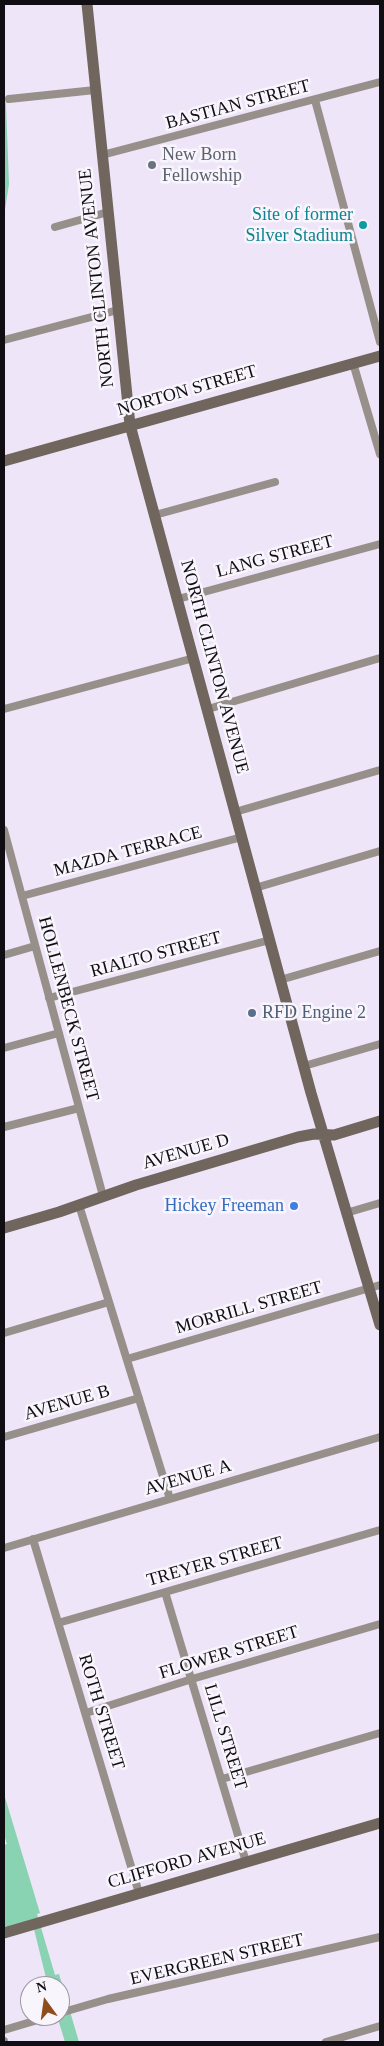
<!DOCTYPE html>
<html>
<head>
<meta charset="utf-8">
<style>
	body { margin:0 }
	#map { position:relative; width:384px; height:2046px; overflow:hidden; background:#efe5f8; font-family:"Times New Roman",serif }
	canvas { display:block }
	.frame { position:absolute; inset:0; border:5px solid #100d13; pointer-events:none }
	.north { position:absolute; left:20px; top:1976px; width:50px; height:50px; box-sizing:border-box; background:#f9f5fd; border:1px solid #9c989f; border-radius:50%; rotate:346deg; font-size:14px; font-weight:700; line-height:20px; text-align:center; color:#100d13 }
	.north::after { content:''; display:block; margin:auto; width:18px; height:22px; background:#8f4d1b; clip-path:polygon(50% 0,100% 100%,50% 72%,0 100%) }
</style>
</head>
<body>
<div id="map">
<canvas width="384" height="2046"></canvas>
<div class="frame"></div>
<div class="north">N</div>
</div>
<script>
const ctx = document.querySelector('canvas').getContext('2d');
ctx.lineJoin = 'round';
function fill(path, color) {
  ctx.fillStyle = color;
  ctx.fill(path, 'evenodd');
}
function poly(rows) {
  const path = new Path2D();
  for (const r of rows) {
    path.moveTo(r[0], r[1]);
    for (let i = 2; i < r.length; i += 2) path.lineTo(r[i], r[i + 1]);
  }
  return path;
}
function trace(path, color, width, dash) {
  ctx.strokeStyle = color;
  ctx.lineWidth = width;
  ctx.lineCap = dash ? 'butt' : 'round';
  ctx.setLineDash(dash || []);
  ctx.stroke(path);
}
function drawText(font, color, halo, rows, align = 'center') {
  ctx.font = font + ' "Times New Roman",serif';
  ctx.lineWidth = 5;
  ctx.setLineDash([]);
  ctx.textBaseline = 'middle';
  ctx.strokeStyle = halo;
  ctx.fillStyle = color;
  for (const [text, x, y, turn = 0] of rows) {
    ctx.save();
    ctx.translate(x, y);
    ctx.rotate((+turn || 0) * Math.PI / 180);
    ctx.textAlign = isNaN(turn) ? turn : align;
    if (halo) ctx.strokeText(text, 0, 0);
    ctx.fillText(text, 0, 0);
    ctx.restore();
  }
}
fill(poly([
	[4,90,6,105,9,184,4,216],
	[4,1794,40,1913,37,1914,55,1975,59,1974,79,2042,65,2042,57,2016,60,2016,60,1986,48,1986,33,1925,4,1933,4,1845,7,1844,4,1835]
]), '#89d2b2');
trace(poly([
	[9,99,95,90],
	[315,100,380,342],
	[102,155,380,82],
	[55,227,108,212],
	[4,340,118,310],
	[353,363,380,454],
	[155,515,275,482],
	[178,599,380,544],
	[4,709,194,658],
	[208,709,380,658],
	[235,812,380,770],
	[4,830,103,1196],
	[255,888,380,851],
	[22,896,242,837],
	[4,955,35,946],
	[280,980,380,951],
	[49,998,270,940],
	[4,1048,59,1033],
	[304,1066,380,1044],
	[4,1127,79,1108],
	[79,1205,170,1499],
	[346,1213,380,1203],
	[4,1333,109,1302],
	[127,1359,380,1285],
	[4,1437,139,1398],
	[33,1539,139,1893],
	[4,1548,380,1437],
	[165,1592,246,1862],
	[58,1623,380,1530],
	[86,1713,192,1679,380,1624],
	[222,1779,380,1733],
	[60,2013,108,1999,380,1937],
	[4,2030,51,2016],
	[4,2041,4,2042],
	[326,2042,380,2026]
]), '#97908a', 8);
trace(poly([
	[87,4,130,425,311,1093,380,1325],
	[4,461,380,356],
	[4,1228,59,1212,136,1185,298,1137,314,1134,334,1135,380,1121],
	[4,1933,380,1823]
]), '#70665d', 11);
for (const [x, y, r, color] of [
	[152,165,5,"#6b7280"],
	[363,225,5,"#0f9aa8"],
	[252,1013,5,"#5c6f8a"],
	[294,1206,5,"#3f7fe0"]
]) {
  const dot = new Path2D();
  dot.arc(x, y, r, 0, 2 * Math.PI);
  ctx.fillStyle = color;
  ctx.fill(dot);
  trace(dot, '#f9f5fd', 2);
}
drawText('18px', '#100d13', '#f9f5fd', [
	["BASTIAN STREET",238,105,-15],
	["NORTH CLINTON AVENUE",97,278,-96],
	["NORTON STREET",187,391,-16],
	["LANG STREET",275,557,-15],
	["NORTH CLINTON AVENUE",214,667,75],
	["MAZDA TERRACE",128,852,-15],
	["RIALTO STREET",156,955,-15],
	["HOLLENBECK STREET",68,1009,75],
	["AVENUE D",186,1152,-16],
	["MORRILL STREET",249,1308,-16],
	["AVENUE B",67,1403,-16],
	["AVENUE A",188,1478,-16],
	["TREYER STREET",215,1562,-16],
	["FLOWER STREET",229,1653,-17],
	["ROTH STREET",101,1712,73],
	["LILL STREET",225,1737,73],
	["CLIFFORD AVENUE",187,1861,-16],
	["EVERGREEN STREET",217,1960,-13]
]);
drawText('18px', '#5b616d', '#f9f5fd', [
	["New Born",162,155],
	["Fellowship",162,176]
], 'left');
drawText('18px', '#0d838f', '#f9f5fd', [
	["Site of former",353,215],
	["Silver Stadium",353,236]
], 'right');
drawText('18px', '#4e5e75', '#f9f5fd', [
	["RFD Engine 2",262,1013]
], 'left');
drawText('18px', '#366cbe', '#f9f5fd', [
	["Hickey Freeman",284,1206]
], 'right');
</script>
</body>
</html>
